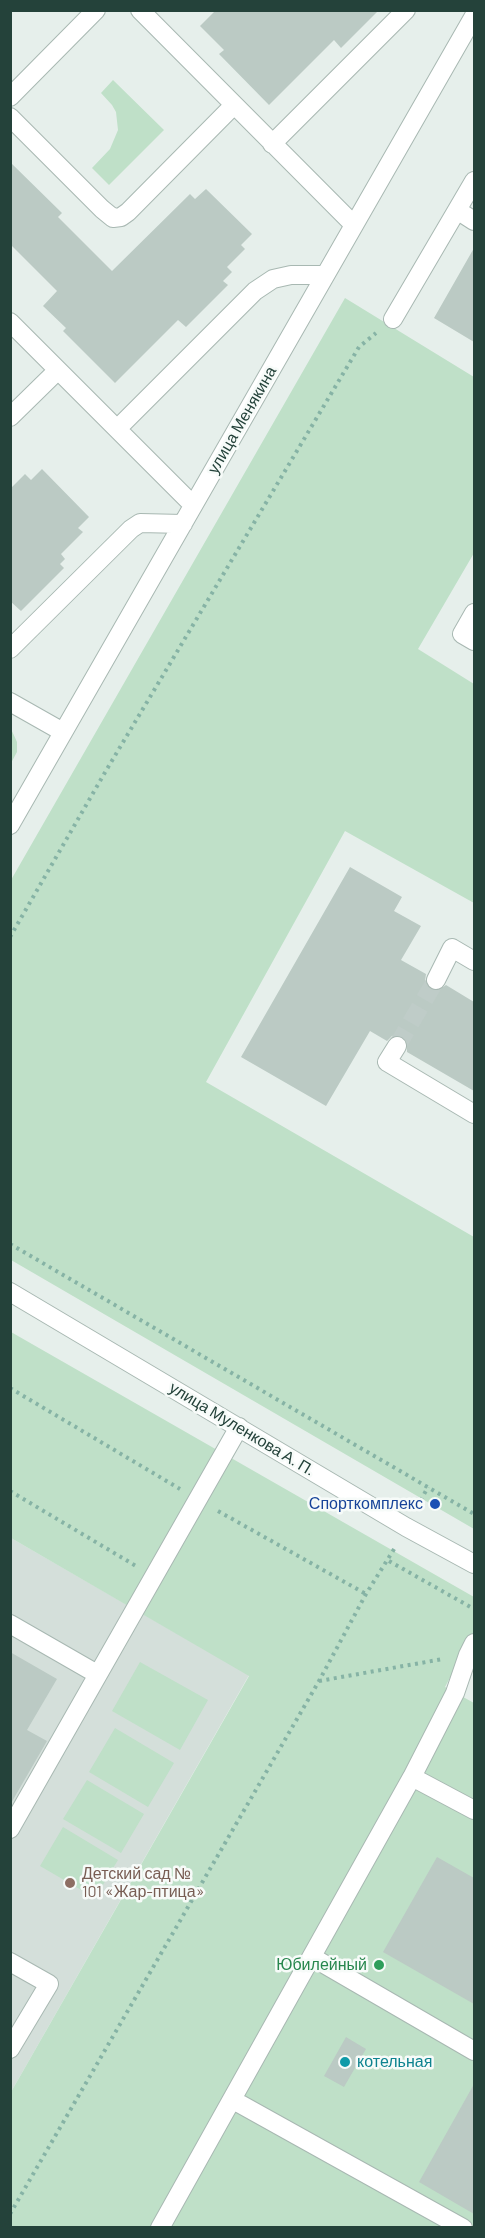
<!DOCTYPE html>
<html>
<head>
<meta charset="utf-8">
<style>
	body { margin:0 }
	#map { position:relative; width:485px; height:2238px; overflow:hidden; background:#e6efeb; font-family:Barlow,sans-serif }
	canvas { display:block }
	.frame { position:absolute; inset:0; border:12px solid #24423a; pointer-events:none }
</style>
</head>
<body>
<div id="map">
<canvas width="485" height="2238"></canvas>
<div class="frame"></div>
</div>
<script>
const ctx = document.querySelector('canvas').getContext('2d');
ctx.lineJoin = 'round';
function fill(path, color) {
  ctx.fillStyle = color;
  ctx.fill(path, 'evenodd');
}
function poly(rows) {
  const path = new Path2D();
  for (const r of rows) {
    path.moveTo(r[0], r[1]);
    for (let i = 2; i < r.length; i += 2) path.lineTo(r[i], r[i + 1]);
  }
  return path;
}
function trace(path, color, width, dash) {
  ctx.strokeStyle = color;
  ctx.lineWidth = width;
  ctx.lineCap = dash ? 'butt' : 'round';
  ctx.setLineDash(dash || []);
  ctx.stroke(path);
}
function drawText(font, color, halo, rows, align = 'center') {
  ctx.font = font + ' Barlow,sans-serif';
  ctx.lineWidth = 5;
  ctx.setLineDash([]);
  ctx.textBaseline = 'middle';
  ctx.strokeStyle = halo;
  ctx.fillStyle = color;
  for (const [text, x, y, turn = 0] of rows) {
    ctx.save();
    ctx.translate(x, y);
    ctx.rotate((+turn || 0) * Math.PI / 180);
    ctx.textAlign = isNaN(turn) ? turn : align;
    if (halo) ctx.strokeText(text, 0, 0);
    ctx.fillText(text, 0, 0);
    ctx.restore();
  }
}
fill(poly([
	[11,1538,249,1675,11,2092]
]), '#d4dfda');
fill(poly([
	[113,80,164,130,109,185,92,168,110,149,118,130,116,112,112,105,101,93],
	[345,298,474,377,474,553,418,649,474,684,474,903,345,831,206,1082,474,1237,474,1529,11,1260,11,880],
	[11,729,17,742,17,752,11,763],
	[11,1332,474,1597,474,1633,445,1687,474,1703,474,2227,11,2227,11,2092,249,1676,11,1538],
	[140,1662,208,1700,180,1750,112,1711],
	[115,1728,174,1763,148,1807,89,1772],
	[87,1780,144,1814,121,1853,63,1819],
	[63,1827,118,1860,95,1898,40,1866]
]), '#bfe0c8');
fill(poly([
	[216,10,379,10,341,48,334,40,269,105,219,54,224,50,200,26],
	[10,162,62,213,58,217,112,271,190,194,195,199,206,189,252,234,241,245,245,249,227,267,232,272,223,281,228,285,186,327,178,320,115,383,63,331,66,328,43,306,57,291,10,244],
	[474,248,474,342,434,318],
	[42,469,89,517,78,528,83,532,61,554,65,559,60,564,64,568,21,611,10,601,10,489,25,474,31,480],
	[350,867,402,897,394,911,421,926,401,960,426,974,425,981,430,990,437,991,446,985,474,1002,474,1091,407,1052,407,1041,398,1035,392,1036,387,1041,370,1031,326,1106,241,1057],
	[10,1652,57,1679,27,1730,47,1741,10,1805],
	[437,1857,474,1878,474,2004,383,1952],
	[346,2037,366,2049,344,2087,324,2076],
	[474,2084,474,2214,419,2182]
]), '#bbcac4');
trace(poly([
	[397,1046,436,980]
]), '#bfccc8', 18, [18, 9]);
const minor = poly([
	[140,10,354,225],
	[10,97,96,10],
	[10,117,102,209,113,218,121,217,128,212,234,105],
	[272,144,406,10],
	[474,181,457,210,474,221],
	[393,319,457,210],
	[10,322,193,505],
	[10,417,58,370],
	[117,429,255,291,273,279,291,275,325,275],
	[474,613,462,634,474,641],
	[10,649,131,529,140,523,183,524],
	[10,702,63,732],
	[10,825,474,16],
	[436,980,452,948,474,961],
	[397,1046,387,1062,474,1114],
	[10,1292,406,1527,474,1564],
	[10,1624,97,1674],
	[412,1777,474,1810],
	[10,1829,239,1427],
	[312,1957,474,2051],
	[10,1962,49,1984,10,2049],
	[233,2100,463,2228],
	[160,2228,412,1777,455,1693,468,1655,474,1643]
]);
trace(minor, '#a8b8b2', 20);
trace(poly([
	[10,937,107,769,359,347,376,333],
	[10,1244,474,1514],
	[10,1388,180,1489],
	[10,1491,136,1566],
	[417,1507,428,1487],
	[218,1511,366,1594],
	[389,1561,474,1609],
	[319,1681,443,1659],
	[10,2214,319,1681,366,1594,396,1546]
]), '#86b3a5', 4, [3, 4.5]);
trace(minor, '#fff', 18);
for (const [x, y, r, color] of [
	[435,1504,6,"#1a4fb4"],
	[70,1883,6,"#8d6e63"],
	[379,1965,6,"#2e9e5b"],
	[345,2062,6,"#0f9aa8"]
]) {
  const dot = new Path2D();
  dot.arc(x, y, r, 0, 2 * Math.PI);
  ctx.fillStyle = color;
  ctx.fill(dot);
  trace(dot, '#f7fbf9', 2);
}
drawText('16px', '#24423a', '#f7fbf9', [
	["улица Менякина",242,420,-60],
	["улица Муленкова А. П.",242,1429,31]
]);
drawText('16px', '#164399', '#f7fbf9', [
	["Спорткомплекс",423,1504]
], 'right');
drawText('16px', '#785e54', '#f7fbf9', [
	["Детский сад №",82,1874],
	["101 «Жар-птица»",82,1892]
], 'left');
drawText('16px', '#27864d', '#f7fbf9', [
	["Юбилейный",367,1965]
], 'right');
drawText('16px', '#0d838f', '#f7fbf9', [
	["котельная",357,2062]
], 'left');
</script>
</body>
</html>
